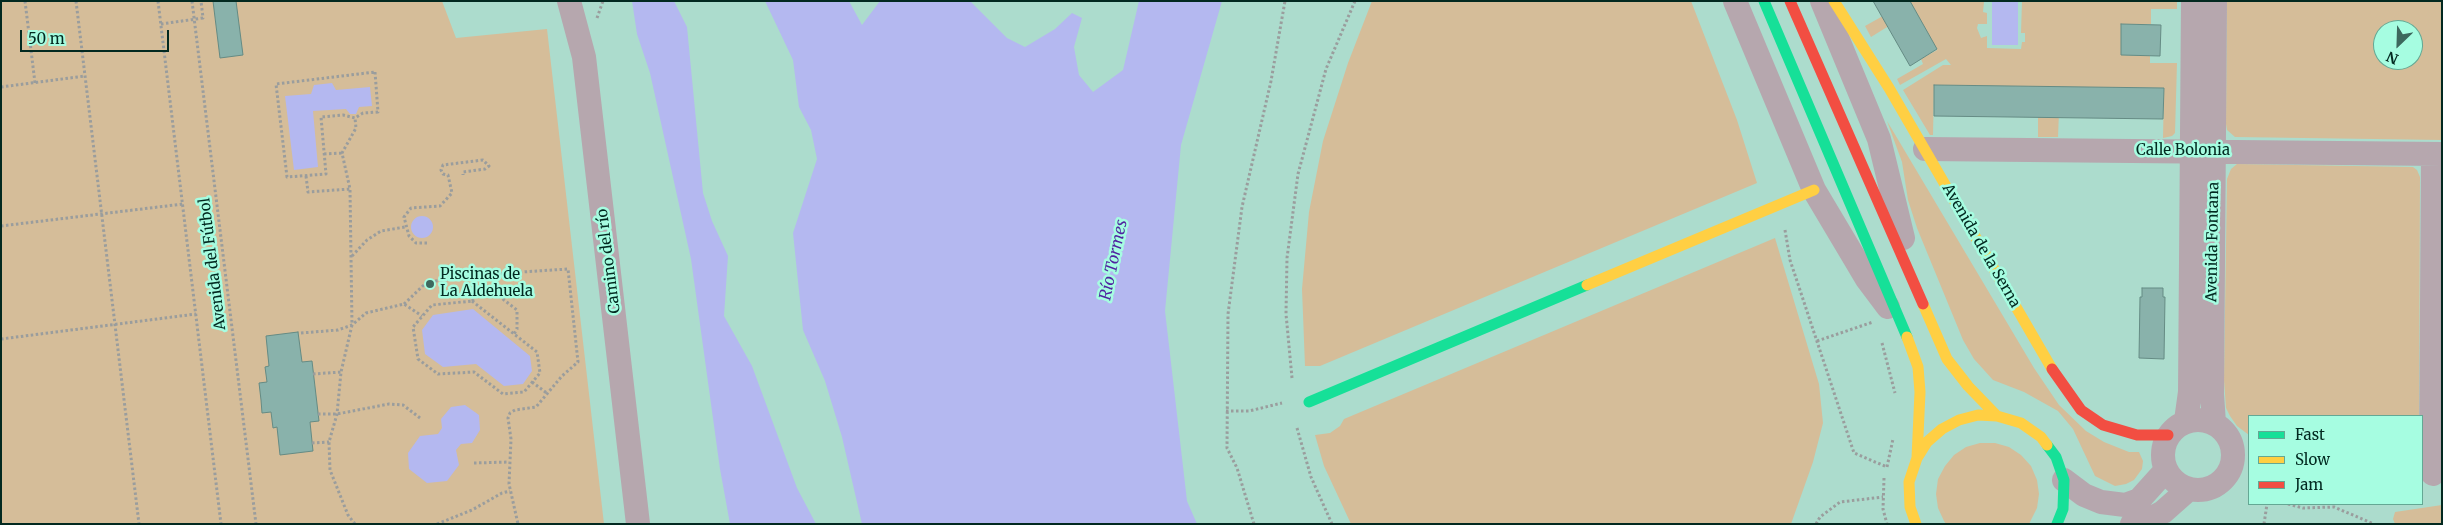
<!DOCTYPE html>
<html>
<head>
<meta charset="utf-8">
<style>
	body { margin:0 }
	#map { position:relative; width:2443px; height:525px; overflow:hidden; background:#acdccd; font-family:Merriweather,serif }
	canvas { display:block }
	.frame { position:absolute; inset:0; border:2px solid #022920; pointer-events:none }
	.legend { position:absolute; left:2248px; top:415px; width:175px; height:90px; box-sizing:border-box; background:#a6fde1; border:1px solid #64a894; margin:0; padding:6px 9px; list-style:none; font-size:15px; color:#022920 }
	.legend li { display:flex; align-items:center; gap:10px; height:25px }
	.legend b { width:25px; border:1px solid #64a894 }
	.north { position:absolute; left:2373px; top:20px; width:50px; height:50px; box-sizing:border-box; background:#a6fde1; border:1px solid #64a894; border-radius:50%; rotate:204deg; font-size:14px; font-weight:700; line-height:20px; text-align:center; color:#022920 }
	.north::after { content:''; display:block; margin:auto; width:18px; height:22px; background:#3d685d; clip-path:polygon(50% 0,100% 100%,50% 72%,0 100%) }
	.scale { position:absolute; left:20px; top:30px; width:149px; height:22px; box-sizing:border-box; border:2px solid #022920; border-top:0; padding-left:6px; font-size:15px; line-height:18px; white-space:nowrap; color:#022920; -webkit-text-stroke:4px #a6fde1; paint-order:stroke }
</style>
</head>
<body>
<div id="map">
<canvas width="2443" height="525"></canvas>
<div class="frame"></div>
<ul class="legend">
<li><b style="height:6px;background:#16e098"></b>Fast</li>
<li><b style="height:6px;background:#ffcf43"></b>Slow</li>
<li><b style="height:6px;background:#f24e42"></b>Jam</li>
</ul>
<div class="north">N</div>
<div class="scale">50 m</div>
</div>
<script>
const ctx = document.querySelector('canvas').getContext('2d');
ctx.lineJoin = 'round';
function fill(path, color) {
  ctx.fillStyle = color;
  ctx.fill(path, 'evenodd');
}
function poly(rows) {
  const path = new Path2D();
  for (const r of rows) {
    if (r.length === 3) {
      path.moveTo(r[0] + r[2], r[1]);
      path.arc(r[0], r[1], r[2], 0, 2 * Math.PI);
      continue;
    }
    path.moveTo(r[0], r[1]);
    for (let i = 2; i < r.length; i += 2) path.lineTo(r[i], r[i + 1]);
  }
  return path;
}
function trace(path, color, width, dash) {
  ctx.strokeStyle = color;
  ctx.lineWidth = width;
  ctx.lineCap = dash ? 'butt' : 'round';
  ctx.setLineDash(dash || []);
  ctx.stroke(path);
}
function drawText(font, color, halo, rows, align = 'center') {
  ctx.font = font + ' Merriweather,serif';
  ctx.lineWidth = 5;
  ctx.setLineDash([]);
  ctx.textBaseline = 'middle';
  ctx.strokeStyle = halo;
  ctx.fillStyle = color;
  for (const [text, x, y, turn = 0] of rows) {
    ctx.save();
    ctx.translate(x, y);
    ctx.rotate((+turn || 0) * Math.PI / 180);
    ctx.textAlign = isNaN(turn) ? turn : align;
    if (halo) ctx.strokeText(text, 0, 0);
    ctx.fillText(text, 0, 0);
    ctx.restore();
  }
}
fill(poly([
	[1,1,442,1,456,38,547,29,604,524,1,524],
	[1372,1,1691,1,1737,120,1757,183,1320,366,1305,366,1302,289,1309,212,1323,141,1348,63],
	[1898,1,1987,1,1984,2,1983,12,1987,13,1987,24,1978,24,1977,28,1981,38,1987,36,1987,48,2021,49,2022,42,2025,42,2025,33,2021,33,2022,1,2177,1,2177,9,2151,9,2151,24,2121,24,2121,55,2150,56,2150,63,2177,63,2175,133,2172,136,2163,138,2164,88,2060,87,2058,137,2038,137,2038,87,1934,85,1933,135,1930,135,1903,90,1943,65,1951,65,1946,59,1900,85,1897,79,1923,64,1921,59,1937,50,1920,20,1900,19,1871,37,1865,26,1890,12],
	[2227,1,2442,1,2442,140,2235,137,2227,130,2226,124],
	[2383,30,2413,30,2413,60,2383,60],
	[1887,121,2034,368,2059,405,2086,431,2104,442,2129,452,2139,452,2143,461,2142,469,2134,480,2126,484,2115,486,2095,476,2073,429,2058,411,2024,392,1993,380,1974,359,1963,340,1917,228,1908,200,1902,162],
	[2237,164,2413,167,2417,170,2420,177,2419,416,2249,416,2249,435,2237,426,2230,416,2226,408,2224,380,2227,179,2231,169],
	[1775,238,1819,384,1823,423,1813,462,1791,524,1351,524,1324,466,1315,435,1330,433,1340,426,1344,419],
	[1980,443,1995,443,2009,447,2021,455,2031,466,2037,480,2039,494,2037,508,2029,524,1946,524,1944,521,1938,508,1936,494,1938,479,1945,466,1954,455,1966,447],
	[2442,505,2442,524,2395,524,2393,519,2395,512]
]), '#d5bd99');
fill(poly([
	[632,1,674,1,687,27,703,193,712,221,728,256,724,316,752,366,797,488,816,524,730,524,720,469,691,259,650,73,637,34],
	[765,1,849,1,862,25,880,1,970,1,1007,38,1025,47,1055,29,1072,13,1082,18,1074,47,1079,75,1093,92,1123,70,1139,1,1222,1,1181,145,1165,311,1187,501,1197,524,862,524,842,437,825,381,803,330,793,233,817,159,811,130,799,107,793,60],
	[1992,1,2018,1,2018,45,1992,45],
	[332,83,336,90,370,87,372,106,359,107,356,114,350,114,346,109,313,111,318,167,294,170,285,96,311,94,314,85],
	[422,227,11],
	[473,309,530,356,532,371,523,384,504,386,476,364,443,367,425,354,422,330,433,315],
	[465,405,479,415,480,430,472,443,461,444,456,450,459,465,447,481,427,483,409,469,408,453,420,436,438,434,442,428,441,419,451,407]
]), '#b4b8f0');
const building = poly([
	[213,1,236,1,243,55,220,58,213,1],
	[1873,1,1910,1,1937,49,1910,66,1873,1],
	[2121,24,2161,25,2160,56,2121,55,2121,24],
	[1934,85,2164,88,2163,119,1934,116,1934,85],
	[2142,288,2163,288,2163,297,2165,297,2164,359,2139,358,2140,297,2142,297,2142,288],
	[298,332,302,362,312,361,319,421,310,422,313,451,280,455,277,427,273,428,271,412,262,413,261,400,259,383,267,382,265,367,269,366,266,336,298,332]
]);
fill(building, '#89b2ab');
trace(building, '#658b84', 1);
trace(poly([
	[25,1,35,83],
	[76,1,139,524],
	[158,1,221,524],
	[192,1,256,524],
	[597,18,603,1],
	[161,24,203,18,201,1],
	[375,72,378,112,363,113,355,118,343,115,321,117,326,174,287,177,276,84,375,72],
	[1,87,85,76],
	[324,154,342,153],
	[306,176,308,192,350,189],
	[1,226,183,204],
	[1785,230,1790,260,1854,453,1887,467],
	[427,243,416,243,409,236,404,217,411,208,440,206,452,193,448,175,443,174,441,170,443,165,483,160,489,166,485,169,463,172,463,175],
	[352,256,367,240,381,231,405,227],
	[472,301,537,352,540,373,524,392,503,394,474,372,438,374,418,359,413,327,432,305,472,301],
	[472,301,477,296,495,293,517,310,517,329,514,334],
	[404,304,427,282,506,273,568,269,578,362,562,376,536,407,515,410,510,413,508,418,511,439,509,484,518,524],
	[301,333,338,330,352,325,366,313,404,304,422,316],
	[1,339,196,314],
	[1817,341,1873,322],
	[1882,343,1895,393],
	[313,374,341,372],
	[1292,378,1286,314,1287,258,1298,174,1326,69,1355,1],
	[532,382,548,394],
	[1226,411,1249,411,1282,403],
	[318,414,337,414,389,404,403,405,420,418],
	[1297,428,1311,477,1332,524],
	[312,443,329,442],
	[474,463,509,462],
	[1887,467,1893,439],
	[1884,478,1883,509,1887,524],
	[2288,504,2303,508,2334,507,2374,524],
	[355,524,348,515,330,470,329,442,337,414,341,372,352,325,350,189,342,153,356,128,355,118],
	[437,524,472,510,502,493,510,491],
	[1254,524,1237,468,1227,448,1228,314,1242,207,1271,81,1285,1],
	[1816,524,1820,517,1840,502,1883,497],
	[2264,524,2267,504]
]), '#9a9d9d', 3, [2.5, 2.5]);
trace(poly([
	[569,1,584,57,638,524],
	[1735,1,1814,190,1867,279,1888,307],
	[1822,1,1879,139,1903,238],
	[1925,149,2442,154],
	[2433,154,2431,455,2433,474],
	[2198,455,35],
	[2186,421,2190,392,2193,1],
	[2214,423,2212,394,2215,1],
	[2064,480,2084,495,2101,502,2125,505,2139,500,2166,470],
	[2132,524,2146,521,2163,512,2189,489]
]), '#b6a7ae', 24);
trace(poly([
	[1764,1,1907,337],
	[1309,402,1587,285],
	[2047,445,2056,457,2064,480,2063,509,2057,524]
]), '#16e098', 11);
trace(poly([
	[1834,1,1889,88,2052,369],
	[1587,285,1814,190],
	[1923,304,1947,359,1968,386,1997,416],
	[1907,337,1918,367,1920,392,1917,458],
	[1916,524,1910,507,1909,482,1917,458,1927,442,1942,429,1959,420,1978,415,1997,416,2021,423,2041,437,2047,445]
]), '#ffcf43', 11);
trace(poly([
	[1790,1,1923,304],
	[2052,369,2081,410,2103,425,2137,435,2168,435]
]), '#f24e42', 11);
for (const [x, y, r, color] of [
	[430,284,5,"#3d685d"]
]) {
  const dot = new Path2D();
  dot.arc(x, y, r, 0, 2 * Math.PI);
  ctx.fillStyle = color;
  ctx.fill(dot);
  trace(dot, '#a6fde1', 2);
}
drawText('15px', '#022920', '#a6fde1', [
	["Calle Bolonia",2183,151],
	["Avenida Fontana",2213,242,-89],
	["Avenida de la Serna",1981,246,60],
	["Camino del río",609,261,-97],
	["Avenida del Fútbol",213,264,-97]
]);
drawText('15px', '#022920', '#a6fde1', [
	["Piscinas de",440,275],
	["La Aldehuela",440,292]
], 'left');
drawText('italic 16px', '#5024a0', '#a6fde1', [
	["Río Tormes",1114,260,-78]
]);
</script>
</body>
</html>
